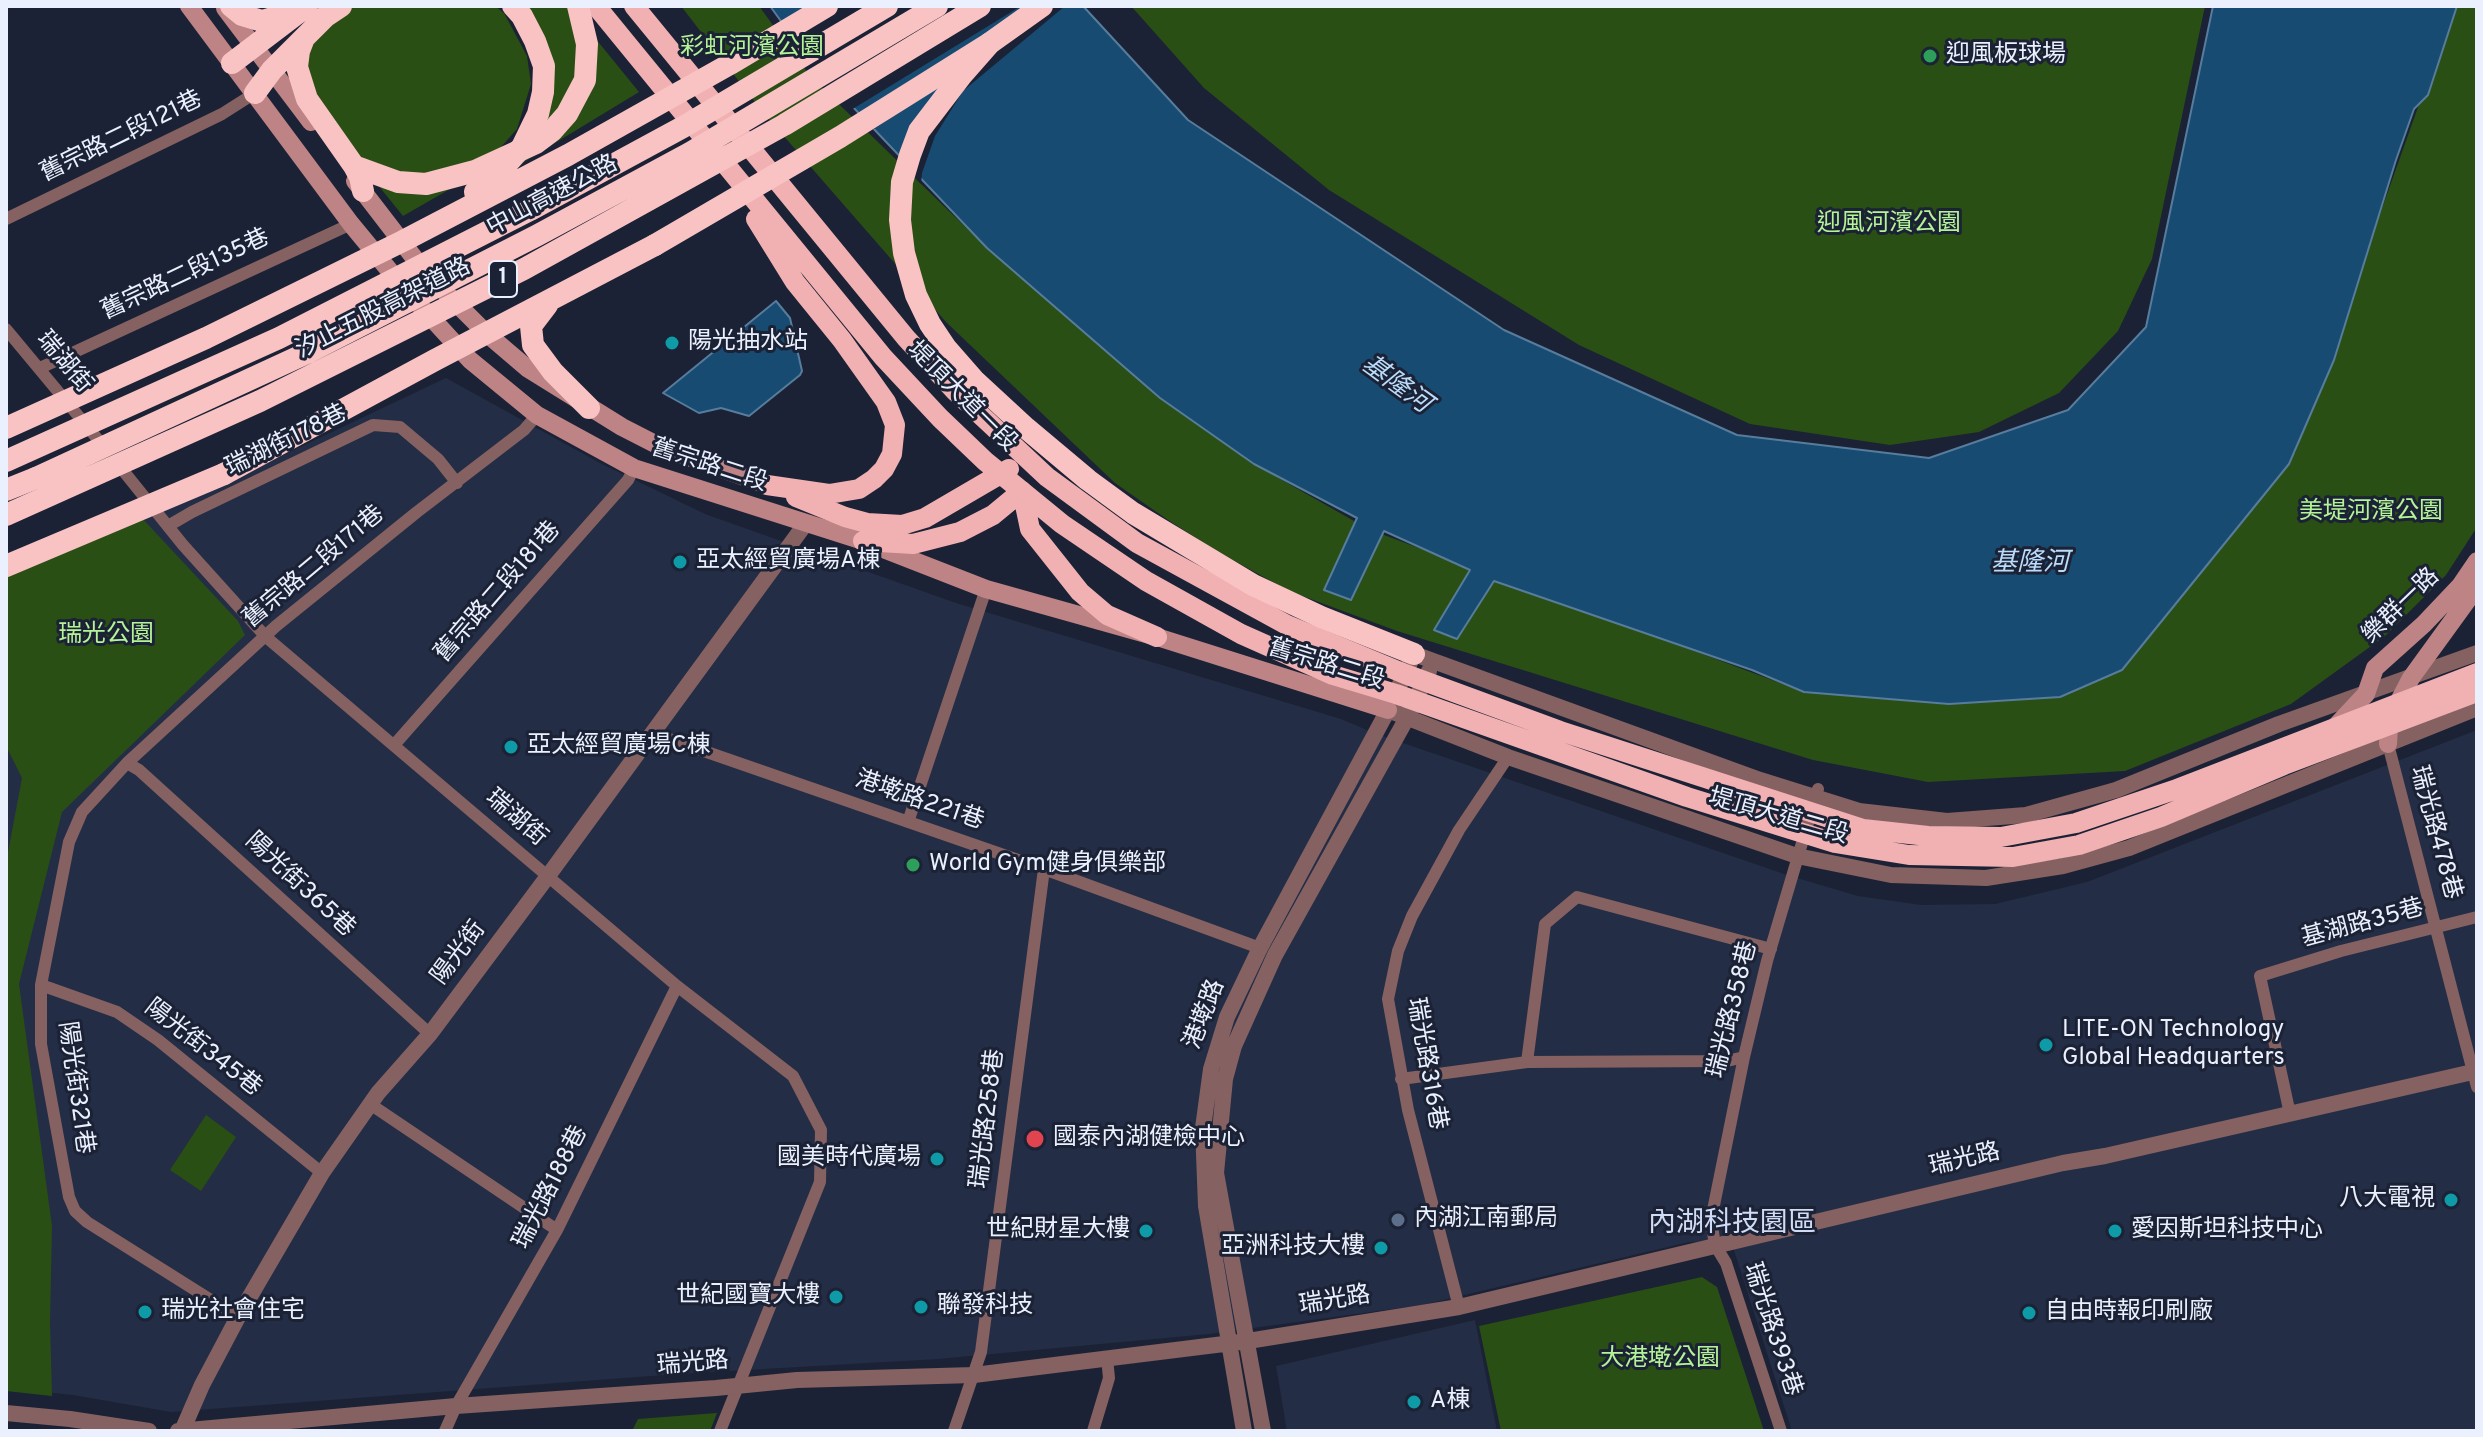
<!DOCTYPE html>
<html>
<head>
<meta charset="utf-8">
<style>
	body { margin:0 }
	#map { position:relative; width:2483px; height:1437px; overflow:hidden; background:#1b2235; font-family:Overpass,sans-serif }
	canvas { display:block }
	.frame { position:absolute; inset:0; border:8px solid #eaf0fd; pointer-events:none }
</style>
</head>
<body>
<div id="map">
<canvas width="2483" height="1437"></canvas>
<div class="frame"></div>
</div>
<script>
const ctx = document.querySelector('canvas').getContext('2d');
ctx.lineJoin = 'round';
function fill(path, color) {
  ctx.fillStyle = color;
  ctx.fill(path, 'evenodd');
}
function poly(rows) {
  const path = new Path2D();
  for (const r of rows) {
    path.moveTo(r[0], r[1]);
    for (let i = 2; i < r.length; i += 2) path.lineTo(r[i], r[i + 1]);
  }
  return path;
}
function trace(path, color, width, dash) {
  ctx.strokeStyle = color;
  ctx.lineWidth = width;
  ctx.lineCap = dash ? 'butt' : 'round';
  ctx.setLineDash(dash || []);
  ctx.stroke(path);
}
function drawText(font, color, halo, rows, align = 'center') {
  ctx.font = font + ' Overpass,"Noto Sans TC",sans-serif';
  ctx.lineWidth = 6;
  ctx.setLineDash([]);
  ctx.textBaseline = 'middle';
  ctx.strokeStyle = halo;
  ctx.fillStyle = color;
  for (const [text, x, y, turn = 0] of rows) {
    ctx.save();
    ctx.translate(x, y);
    ctx.rotate((+turn || 0) * Math.PI / 180);
    ctx.textAlign = isNaN(turn) ? turn : align;
    if (halo) ctx.strokeText(text, 0, 0);
    ctx.fillText(text, 0, 0);
    ctx.restore();
  }
}
fill(poly([
	[446,378,600,463,705,514,956,603,1341,719,1374,733,1787,875,1858,896,1921,905,1995,904,2087,882,2477,730,2477,1431,1792,1431,1731,1241,1689,1242,1422,1305,1209,1334,938,1359,677,1374,171,1412,73,1395,6,1388,6,573,167,510],
	[1475,1320,1497,1431,1287,1431,1276,1366]
]), '#232d45');
fill(poly([
	[347,6,495,6,504,13,527,56,531,84,517,129,478,173,403,216,315,107,300,82,304,37],
	[517,6,569,6,639,92,509,171,544,69],
	[681,6,759,6,810,76,987,248,1160,398,1254,464,1368,529,1804,692,2295,453,2454,6,2477,6,2477,527,2446,575,2385,636,2291,704,2125,771,1928,782,1813,760,1397,631,1289,591,1215,550,1168,520,1115,483,946,322,761,110],
	[1131,6,2205,6,2152,259,2118,331,2059,393,1979,432,1890,445,1750,424,1579,345,1329,190,1204,88],
	[140,516,238,621,245,635,62,812,19,984,52,1226,50,1323,52,1396,6,1391,6,863,22,778,6,746,6,573],
	[206,1115,236,1137,201,1191,170,1170],
	[1702,1277,1717,1287,1764,1431,1501,1431,1479,1326],
	[717,1413,710,1431,632,1431,638,1419]
]), '#2a4f14');
const water = poly([
	[770,6,1083,6,1188,120,1504,330,1737,435,1929,458,2068,410,2146,327,2213,6,2457,6,2428,95,2414,109,2396,160,2334,360,2289,464,2122,670,2060,697,1949,704,1804,692,1752,670,1494,581,1457,639,1434,630,1470,570,1384,531,1351,600,1324,590,1357,518,1254,464,1160,398,987,248,812,64,770,6],
	[776,301,790,318,802,371,800,375,749,416,721,408,699,413,663,393,776,301]
]);
fill(water, '#184b72');
trace(water, '#577c9c', 2);
fill(poly([
	[806,6,1021,6,851,110,809,66,778,24],
	[1031,6,1065,6,963,91,935,136,922,173,921,184,907,170,946,81,871,131,861,121]
]), '#1b2235');
trace(poly([
	[6,219,222,114,255,93],
	[6,329,105,448],
	[40,368,351,224],
	[117,463,183,545,266,637,677,986,793,1076,821,1130,820,1182,720,1431],
	[168,526,192,512,373,425,400,427,438,459,457,483],
	[652,733,1044,869,1260,948],
	[395,744,628,480,634,468],
	[2388,744,2477,1087],
	[127,763,276,626,417,512,524,430,537,415],
	[908,822,986,589],
	[41,985,117,1012,158,1040,322,1173],
	[1527,1062,1545,924,1577,897,1771,949],
	[1401,1079,1527,1062,1727,1061,1744,1057],
	[370,1104,557,1230],
	[2290,1114,2260,976,2341,951,2477,917],
	[1459,1307,1408,1110,1388,999,1398,951,1412,916,1459,830,1508,757],
	[238,1317,87,1222,75,1211,69,1197,41,1044,41,985,69,842,82,812,127,763,139,770,430,1034],
	[445,1431,456,1406,557,1230,677,986],
	[954,1431,981,1352,1044,869],
	[1093,1431,1109,1378,1107,1358],
	[1781,1431,1726,1263,1715,1245,1711,1220,1744,1057,1767,961,1818,789]
]), '#856161', 12);
trace(poly([
	[1388,710,1508,757,1797,856,1891,875,1986,878,2063,866,2129,848,2477,708],
	[6,1413,70,1419,149,1431],
	[178,1431,456,1406,716,1388,797,1380,974,1375,1248,1341,1459,1307,2063,1163,2105,1156,2477,1071],
	[182,1431,202,1385,238,1317,322,1173,378,1093,430,1034,548,876,806,523],
	[1244,1431,1206,1206,1203,1128,1211,1069,1227,1017,1260,948,1388,710,1414,654,1760,780,1859,811,1947,821,2026,815,2116,790,2279,724,2477,653],
	[1263,1431,1216,1173,1225,1079,1234,1046,1275,955,1408,716,1429,671]
]), '#856161', 16);
trace(poly([
	[189,6,351,224,403,287,470,360,537,415,634,468,863,541,986,589,1157,637,1388,710],
	[225,8,311,122],
	[355,181,425,272,486,333,527,368,622,427,663,448,767,485],
	[2336,726,2366,694,2375,668,2424,624,2460,586,2477,561],
	[2388,744,2389,727,2398,703,2411,678,2477,587]
]), '#bd8385', 18);
trace(poly([
	[596,6,883,357,940,418,985,461,1062,524,1146,581,1241,634,1333,675,1396,694,1687,797,1835,843,1909,855,2013,857,2079,845,2161,817,2284,765,2477,692],
	[634,6,906,338,955,391,1047,477,1137,543,1287,625,1405,674,1560,731,1863,829,1928,836,2001,837,2076,823,2174,790,2477,673],
	[756,219,795,282,842,340,886,402,895,425,892,454,884,469,874,479,859,489,829,494,767,485],
	[796,497,845,517,867,523,902,525,925,518,1009,469],
	[863,541,913,544,960,532,993,515,1022,491,1030,529,1080,592,1107,615,1157,637]
]), '#f1b0b2', 20);
trace(poly([
	[231,6,242,15,262,21,293,12],
	[1042,6,990,43,961,76,919,131,910,155,902,182,900,220,904,253,916,295,930,324,946,348,974,380,1026,428,1088,480,1133,513,1253,585,1321,617,1414,654],
	[304,38,299,51,297,67,307,99,354,166,360,177,363,191],
	[232,63,307,6],
	[255,93,272,70,326,16,341,6],
	[354,166,398,182,426,184,475,171,536,143,552,131,567,114,585,80,587,44,578,6],
	[547,305,531,326,533,345,553,372,589,408],
	[224,474,435,360,655,245],
	[6,490,36,478]
]), '#f9c2c3', 22);
trace(poly([
	[475,192,498,174,522,147,538,114,543,92,544,66,535,41,522,16,513,6],
	[655,245,840,137,990,43],
	[6,428,206,338,403,241,568,155,730,64,827,6],
	[6,461,279,338,530,210,683,127,887,6],
	[36,478,309,352,536,236,690,153,937,6],
	[6,515,260,401,524,269,784,125,980,6],
	[6,566,224,474]
]), '#f9c2c3', 22);
for (const [x, y, r, color] of [
	[1930,56,8,"#2e9e5b"],
	[672,343,8,"#0f9aa8"],
	[680,562,8,"#0f9aa8"],
	[511,747,8,"#0f9aa8"],
	[913,865,8,"#2e9e5b"],
	[2046,1045,8,"#0f9aa8"],
	[1035,1139,10,"#e0444e"],
	[937,1159,8,"#0f9aa8"],
	[2451,1200,8,"#0f9aa8"],
	[1398,1220,8,"#5c6f8a"],
	[1146,1231,8,"#0f9aa8"],
	[2115,1231,8,"#0f9aa8"],
	[1381,1248,8,"#0f9aa8"],
	[836,1297,8,"#0f9aa8"],
	[921,1307,8,"#0f9aa8"],
	[145,1312,8,"#0f9aa8"],
	[2029,1313,8,"#0f9aa8"],
	[1414,1402,8,"#0f9aa8"]
]) {
  const dot = new Path2D();
  dot.arc(x, y, r, 0, 2 * Math.PI);
  ctx.fillStyle = color;
  ctx.fill(dot);
  trace(dot, '#1b2235', 3);
}
for (const [x, y, w] of [
	[503,279,28]
]) {
  const box = new Path2D();
  box.roundRect(x - w / 2, y - 18, w, 36, 6);
  ctx.fillStyle = '#1b2235';
  ctx.fill(box);
  trace(box, '#eaf0fd', 2);
}
drawText('bold 22px', '#eaf0fd', null, [
	["1",503,279]
]);
drawText('24px', '#b5f397', '#1b2235', [
	["彩虹河濱公園",752,49],
	["迎風河濱公園",1889,225],
	["美堤河濱公園",2371,513],
	["瑞光公園",106,636],
	["大港墘公園",1660,1360]
]);
drawText('24px', '#eaf0fd', '#1b2235', [
	["迎風板球場",1946,56],
	["陽光抽水站",688,343],
	["亞太經貿廣場A棟",696,562],
	["亞太經貿廣場C棟",527,747],
	["World Gym健身俱樂部",929,865],
	["LITE-ON Technology",2062,1031],
	["Global Headquarters",2062,1059],
	["國泰內湖健檢中心",1053,1139],
	["國美時代廣場",921,1159,"right"],
	["八大電視",2435,1200,"right"],
	["內湖江南郵局",1414,1220],
	["世紀財星大樓",1130,1231,"right"],
	["愛因斯坦科技中心",2131,1231],
	["亞洲科技大樓",1365,1248,"right"],
	["世紀國寶大樓",820,1297,"right"],
	["聯發科技",937,1307],
	["瑞光社會住宅",161,1312],
	["自由時報印刷廠",2045,1313],
	["A棟",1430,1402]
], 'left');
drawText('24px', '#eaf0fd', '#1b2235', [
	["舊宗路二段121巷",122,138,-26],
	["中山高速公路",553,197,-28],
	["舊宗路二段135巷",186,276,-25],
	["汐止五股高架道路",384,310,-27],
	["瑞湖街",63,363,50],
	["堤頂大道一段",961,398,45],
	["瑞湖街178巷",287,442,-26],
	["舊宗路二段",709,467,18],
	["舊宗路二段171巷",315,568,-40],
	["舊宗路二段181巷",499,593,-49],
	["樂群一路",2402,607,-44],
	["舊宗路二段",1326,666,17],
	["港墘路221巷",919,802,19],
	["堤頂大道二段",1778,818,16],
	["瑞湖街",515,819,41],
	["瑞光路478巷",2434,833,75],
	["陽光街365巷",299,886,43],
	["基湖路35巷",2363,925,-15],
	["陽光街",460,954,-53],
	["瑞光路358巷",1734,1010,-76],
	["港墘路",1206,1015,-69],
	["陽光街345巷",202,1049,38],
	["瑞光路316巷",1425,1064,80],
	["陽光街321巷",74,1088,82],
	["瑞光路258巷",989,1119,-83],
	["瑞光路",1965,1161,-13],
	["瑞光路188巷",552,1188,-63],
	["瑞光路",1335,1302,-9],
	["瑞光路393巷",1771,1330,72],
	["瑞光路",693,1365,-5]
]);
drawText('italic 26px', '#badbf9', '#1b2235', [
	["基隆河",1395,386,36],
	["基隆河",2030,565]
]);
drawText('28px', '#d0dbf5', '#1b2235', [
	["內湖科技園區",1732,1225]
]);
</script>
</body>
</html>
